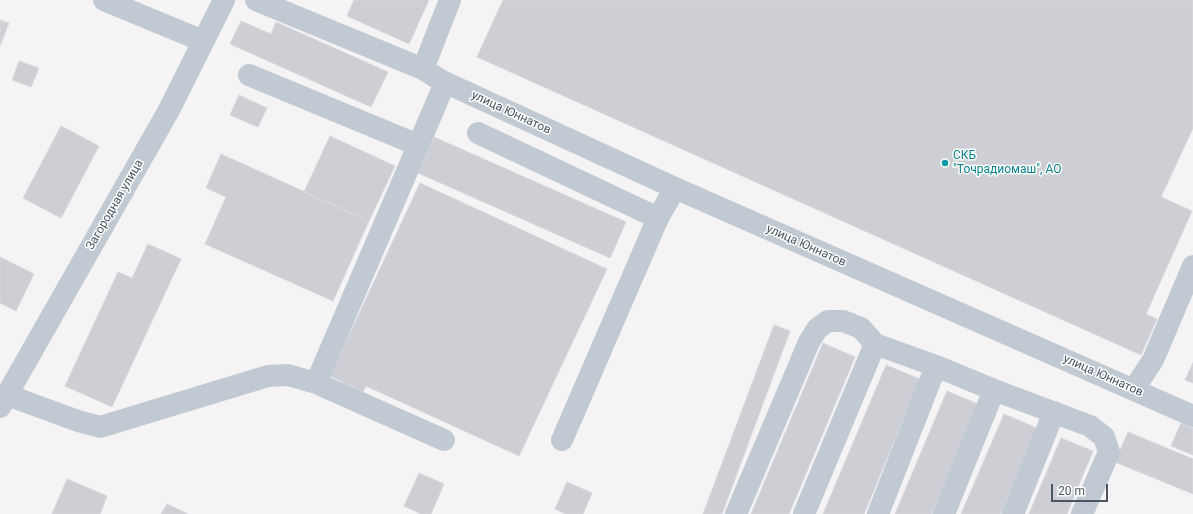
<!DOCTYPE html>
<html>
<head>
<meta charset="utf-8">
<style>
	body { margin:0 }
	#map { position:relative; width:1193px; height:514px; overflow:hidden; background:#f5f3f3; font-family:Roboto,sans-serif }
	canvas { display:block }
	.scale { position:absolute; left:1051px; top:484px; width:57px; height:18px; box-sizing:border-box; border:2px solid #4a5661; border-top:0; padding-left:5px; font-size:12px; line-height:14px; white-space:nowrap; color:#4a5661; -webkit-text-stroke:3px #fff; paint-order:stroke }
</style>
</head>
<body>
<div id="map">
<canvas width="1193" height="514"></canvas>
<div class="scale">20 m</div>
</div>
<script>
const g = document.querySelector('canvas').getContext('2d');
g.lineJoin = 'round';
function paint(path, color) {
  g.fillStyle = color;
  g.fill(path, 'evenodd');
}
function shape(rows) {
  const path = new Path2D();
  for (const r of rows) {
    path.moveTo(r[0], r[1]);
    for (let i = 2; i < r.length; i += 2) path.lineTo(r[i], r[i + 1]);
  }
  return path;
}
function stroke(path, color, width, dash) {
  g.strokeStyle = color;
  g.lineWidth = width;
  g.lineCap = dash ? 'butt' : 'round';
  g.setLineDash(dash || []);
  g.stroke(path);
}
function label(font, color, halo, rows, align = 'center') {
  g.font = font + ' Roboto,sans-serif';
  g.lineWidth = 3;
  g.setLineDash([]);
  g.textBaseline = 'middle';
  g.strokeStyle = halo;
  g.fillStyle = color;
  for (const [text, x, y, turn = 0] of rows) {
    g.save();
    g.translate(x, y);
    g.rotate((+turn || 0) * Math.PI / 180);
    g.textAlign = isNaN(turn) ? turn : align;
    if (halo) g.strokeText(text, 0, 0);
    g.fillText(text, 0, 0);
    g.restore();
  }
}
const building = shape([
	[354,0,429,0,409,44,347,16,354,0],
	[503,0,1193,0,1193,128,1161,197,1192,211,1146,314,1157,319,1141,355,477,57,503,0],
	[0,20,9,23,0,46,0,20],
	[241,21,271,34,276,22,388,72,371,107,230,44,241,21],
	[19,61,39,68,31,87,12,80,19,61],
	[239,95,267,108,258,127,230,115,239,95],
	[61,126,99,146,61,218,23,198,61,126],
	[330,136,395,166,369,221,304,192,330,136],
	[434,137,626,222,610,258,418,173,434,137],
	[221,154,369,221,333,301,205,244,226,197,206,188,221,154],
	[420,183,607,269,519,456,366,386,363,392,330,376,420,183],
	[148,244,181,259,112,407,65,386,118,272,132,278,148,244],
	[0,257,34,274,16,311,0,303,0,257],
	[774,325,790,331,722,514,703,514,774,325],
	[823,343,855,357,789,514,751,514,823,343],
	[1193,363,1193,383,1185,380,1193,363],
	[886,365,920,379,864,514,823,514,886,365],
	[947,391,978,404,932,514,895,514,947,391],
	[1004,414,1037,428,1001,514,961,514,1004,414],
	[1181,423,1193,428,1193,455,1171,446,1181,423],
	[1128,432,1193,459,1193,494,1115,462,1128,432],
	[1061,438,1093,451,1067,514,1029,514,1061,438],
	[419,473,444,484,431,514,421,514,404,506,419,473],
	[67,479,107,496,100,514,52,514,67,479],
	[567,482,592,493,583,514,566,514,555,509,567,482],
	[167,504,188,514,161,514,167,504]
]);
const minor = shape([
	[104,0,203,41],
	[256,0,423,69,442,81,675,188,1193,416],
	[423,69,450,0],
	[249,75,418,145],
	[478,133,658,218],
	[316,383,445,83],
	[1134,389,1153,360,1193,266],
	[7,395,78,421,100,427,268,376,288,375,316,383,444,440],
	[0,407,169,110,224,0],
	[562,440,658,218,675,188],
	[736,514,809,342,817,329,828,321,843,321,861,328,875,344,936,366,994,390,1090,426,1104,437,1109,452,1082,514],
	[804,514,875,344],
	[878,514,936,366],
	[944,514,994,390],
	[1013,514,1054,412]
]);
const markers = [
	[945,163,4,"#0f9aa8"]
];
const streetNames = [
	["улица Юннатов",511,113,25],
	["Загородная улица",115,205,-60],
	["улица Юннатов",806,246,24],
	["улица Юннатов",1103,376,24]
];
const cultureNames = [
	["СКБ",953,156],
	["\"Точрадиомаш\", АО",953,170]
];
paint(building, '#cdcfd5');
stroke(building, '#d7d9de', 1);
stroke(minor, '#c1cad2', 22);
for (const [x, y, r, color] of markers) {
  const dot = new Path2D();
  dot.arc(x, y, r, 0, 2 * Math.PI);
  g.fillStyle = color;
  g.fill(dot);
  stroke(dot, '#fff', 1.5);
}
label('12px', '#4a5661', '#fff', streetNames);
label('12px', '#0d838f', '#fff', cultureNames, 'left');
</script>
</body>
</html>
